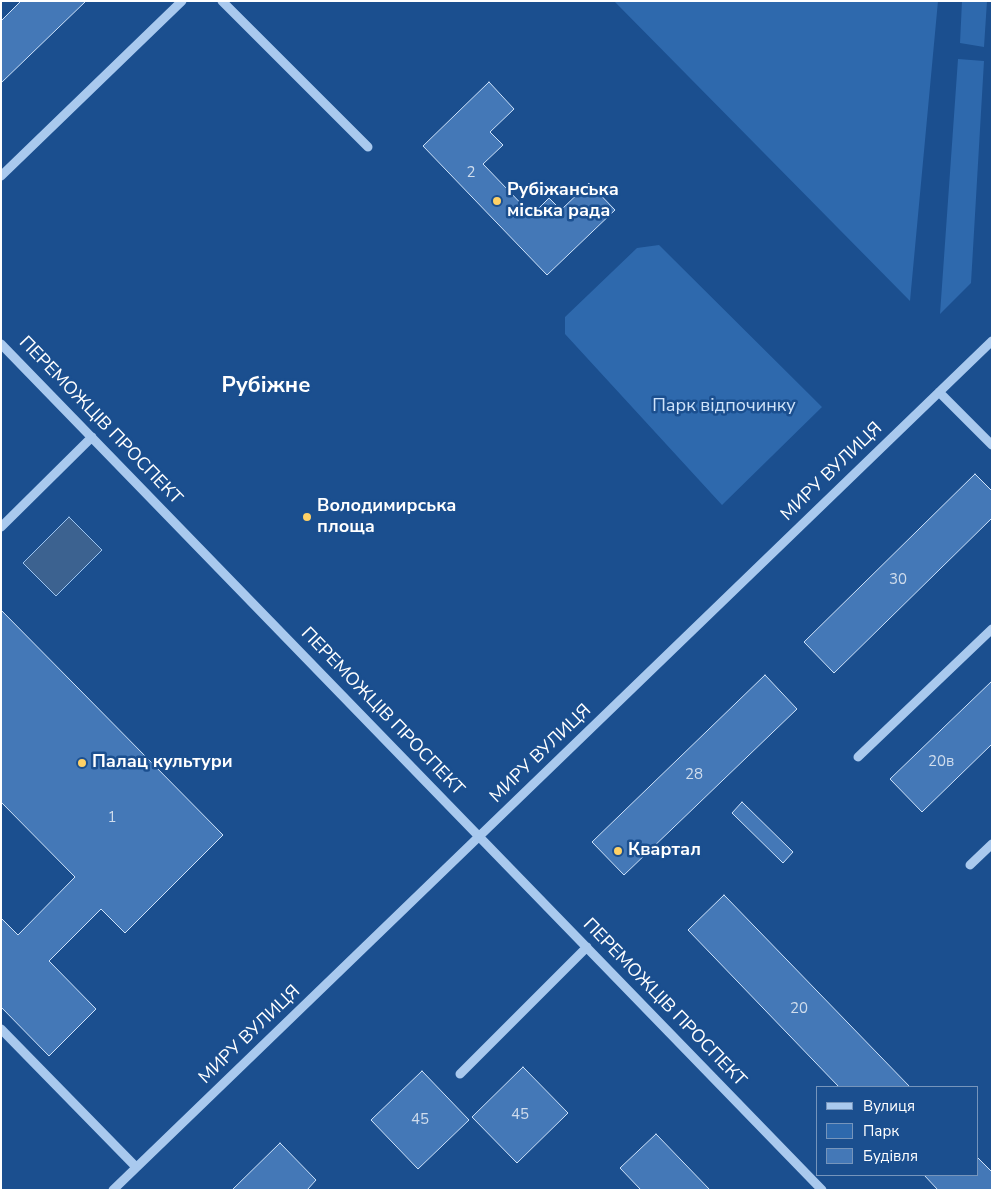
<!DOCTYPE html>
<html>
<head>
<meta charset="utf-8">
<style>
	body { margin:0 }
	#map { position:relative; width:993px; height:1191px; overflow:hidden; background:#1b4f8f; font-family:"Nunito Sans",sans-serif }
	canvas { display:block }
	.frame { position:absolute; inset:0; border:2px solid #fff; pointer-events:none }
	.legend { position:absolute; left:816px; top:1086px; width:162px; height:90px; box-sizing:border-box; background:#1b4f8f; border:1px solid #7695bc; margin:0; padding:6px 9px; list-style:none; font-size:15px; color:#fff }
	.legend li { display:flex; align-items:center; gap:10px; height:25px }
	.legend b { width:25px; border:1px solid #7695bc }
</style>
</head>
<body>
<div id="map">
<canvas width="993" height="1191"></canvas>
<div class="frame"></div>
<ul class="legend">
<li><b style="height:6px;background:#a9c9ee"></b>Вулиця</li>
<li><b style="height:14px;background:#2e69ad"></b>Парк</li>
<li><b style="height:14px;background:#4478b7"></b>Будівля</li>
</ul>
</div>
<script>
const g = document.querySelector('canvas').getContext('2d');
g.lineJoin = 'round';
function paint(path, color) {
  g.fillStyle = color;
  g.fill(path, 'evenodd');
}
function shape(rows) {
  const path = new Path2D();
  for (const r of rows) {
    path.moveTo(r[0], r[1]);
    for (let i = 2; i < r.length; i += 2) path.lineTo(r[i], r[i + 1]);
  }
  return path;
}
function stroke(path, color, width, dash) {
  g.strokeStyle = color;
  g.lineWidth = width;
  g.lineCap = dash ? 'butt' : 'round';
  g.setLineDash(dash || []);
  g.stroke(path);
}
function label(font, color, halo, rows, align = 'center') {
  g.font = font + ' "Nunito Sans",sans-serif';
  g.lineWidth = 5;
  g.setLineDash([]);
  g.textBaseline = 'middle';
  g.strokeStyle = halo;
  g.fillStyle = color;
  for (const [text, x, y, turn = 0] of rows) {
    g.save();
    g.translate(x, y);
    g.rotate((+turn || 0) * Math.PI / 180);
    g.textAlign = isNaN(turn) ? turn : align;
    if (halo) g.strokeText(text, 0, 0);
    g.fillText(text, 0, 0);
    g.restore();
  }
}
const green = shape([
	[614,1,938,1,910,301],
	[962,1,987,1,984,47,960,43],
	[958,59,984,61,971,283,940,314],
	[659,245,822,407,722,505,565,334,565,317,637,248]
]);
const water = shape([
	[69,517,102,550,56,596,23,563,69,517]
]);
const building = shape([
	[21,1,86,1,1,83,1,21,21,1],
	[489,82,514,109,490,132,503,145,483,164,532,215,549,198,561,210,589,183,615,210,547,275,423,146,489,82],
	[975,474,992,491,992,518,834,673,804,642,975,474],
	[1,610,223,835,125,933,101,909,49,961,96,1009,49,1056,1,1007,1,918,18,935,75,877,1,802,1,610],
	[765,675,797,709,624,875,592,842,765,675],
	[992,681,992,744,922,812,890,779,992,681],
	[742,802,793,852,783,863,732,813,742,802],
	[724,895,910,1087,839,1087,688,930,724,895],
	[523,1067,568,1113,517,1163,472,1117,523,1067],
	[422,1071,469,1120,418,1169,371,1120,422,1071],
	[656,1134,710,1190,641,1190,620,1168,656,1134],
	[280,1143,316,1180,307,1190,232,1190,280,1143],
	[977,1157,992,1172,992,1190,938,1190,924,1175,977,1175,977,1157]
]);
const minor = shape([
	[222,1,368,147],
	[1,176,182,1],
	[1,344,822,1190],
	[939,392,992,445],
	[1,527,92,437],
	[858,757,992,629],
	[970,865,992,844],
	[1,1029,136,1167],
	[460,1074,587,947],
	[113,1190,992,341]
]);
const markers = [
	[497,201,5,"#ffd166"],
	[307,517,5,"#ffd166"],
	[82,763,5,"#ffd166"],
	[618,851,5,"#ffd166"]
];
const numberNames = [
	["2",471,173],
	["30",898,580],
	["20в",941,762],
	["28",694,775],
	["1",112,818],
	["20",799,1009],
	["45",520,1115],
	["45",420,1120]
];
const poiNames = [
	["Рубіжанська",507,191],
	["міська рада",507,212],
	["Володимирська",317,507],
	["площа",317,528],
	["Палац культури",92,763],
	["Квартал",628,851]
];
const parkNames = [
	["Парк відпочинку",724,407]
];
const streetNames = [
	["ПЕРЕМОЖЦІВ ПРОСПЕКТ",100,421,46],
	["МИРУ ВУЛИЦЯ",832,472,-44],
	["ПЕРЕМОЖЦІВ ПРОСПЕКТ",382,712,46],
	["МИРУ ВУЛИЦЯ",541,754,-44],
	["ПЕРЕМОЖЦІВ ПРОСПЕКТ",664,1003,46],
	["МИРУ ВУЛИЦЯ",250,1035,-44]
];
const districtNames = [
	["Рубіжне",266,387]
];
paint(green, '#2e69ad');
paint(water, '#3c6290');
stroke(water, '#9cc4f0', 1);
paint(building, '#4478b7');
stroke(building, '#cfe3fa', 1);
stroke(minor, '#a9c9ee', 9);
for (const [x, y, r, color] of markers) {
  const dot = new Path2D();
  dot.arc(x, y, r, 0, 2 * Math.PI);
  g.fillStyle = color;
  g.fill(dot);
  stroke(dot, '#1b4f8f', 2);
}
label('15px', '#d0dded', null, numberNames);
label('bold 18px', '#fff', '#1b4f8f', poiNames, 'left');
label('18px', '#cfe3fa', '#1b4f8f', parkNames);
label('18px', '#fff', '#1b4f8f', streetNames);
label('bold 22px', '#fff', '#1b4f8f', districtNames);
</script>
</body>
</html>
